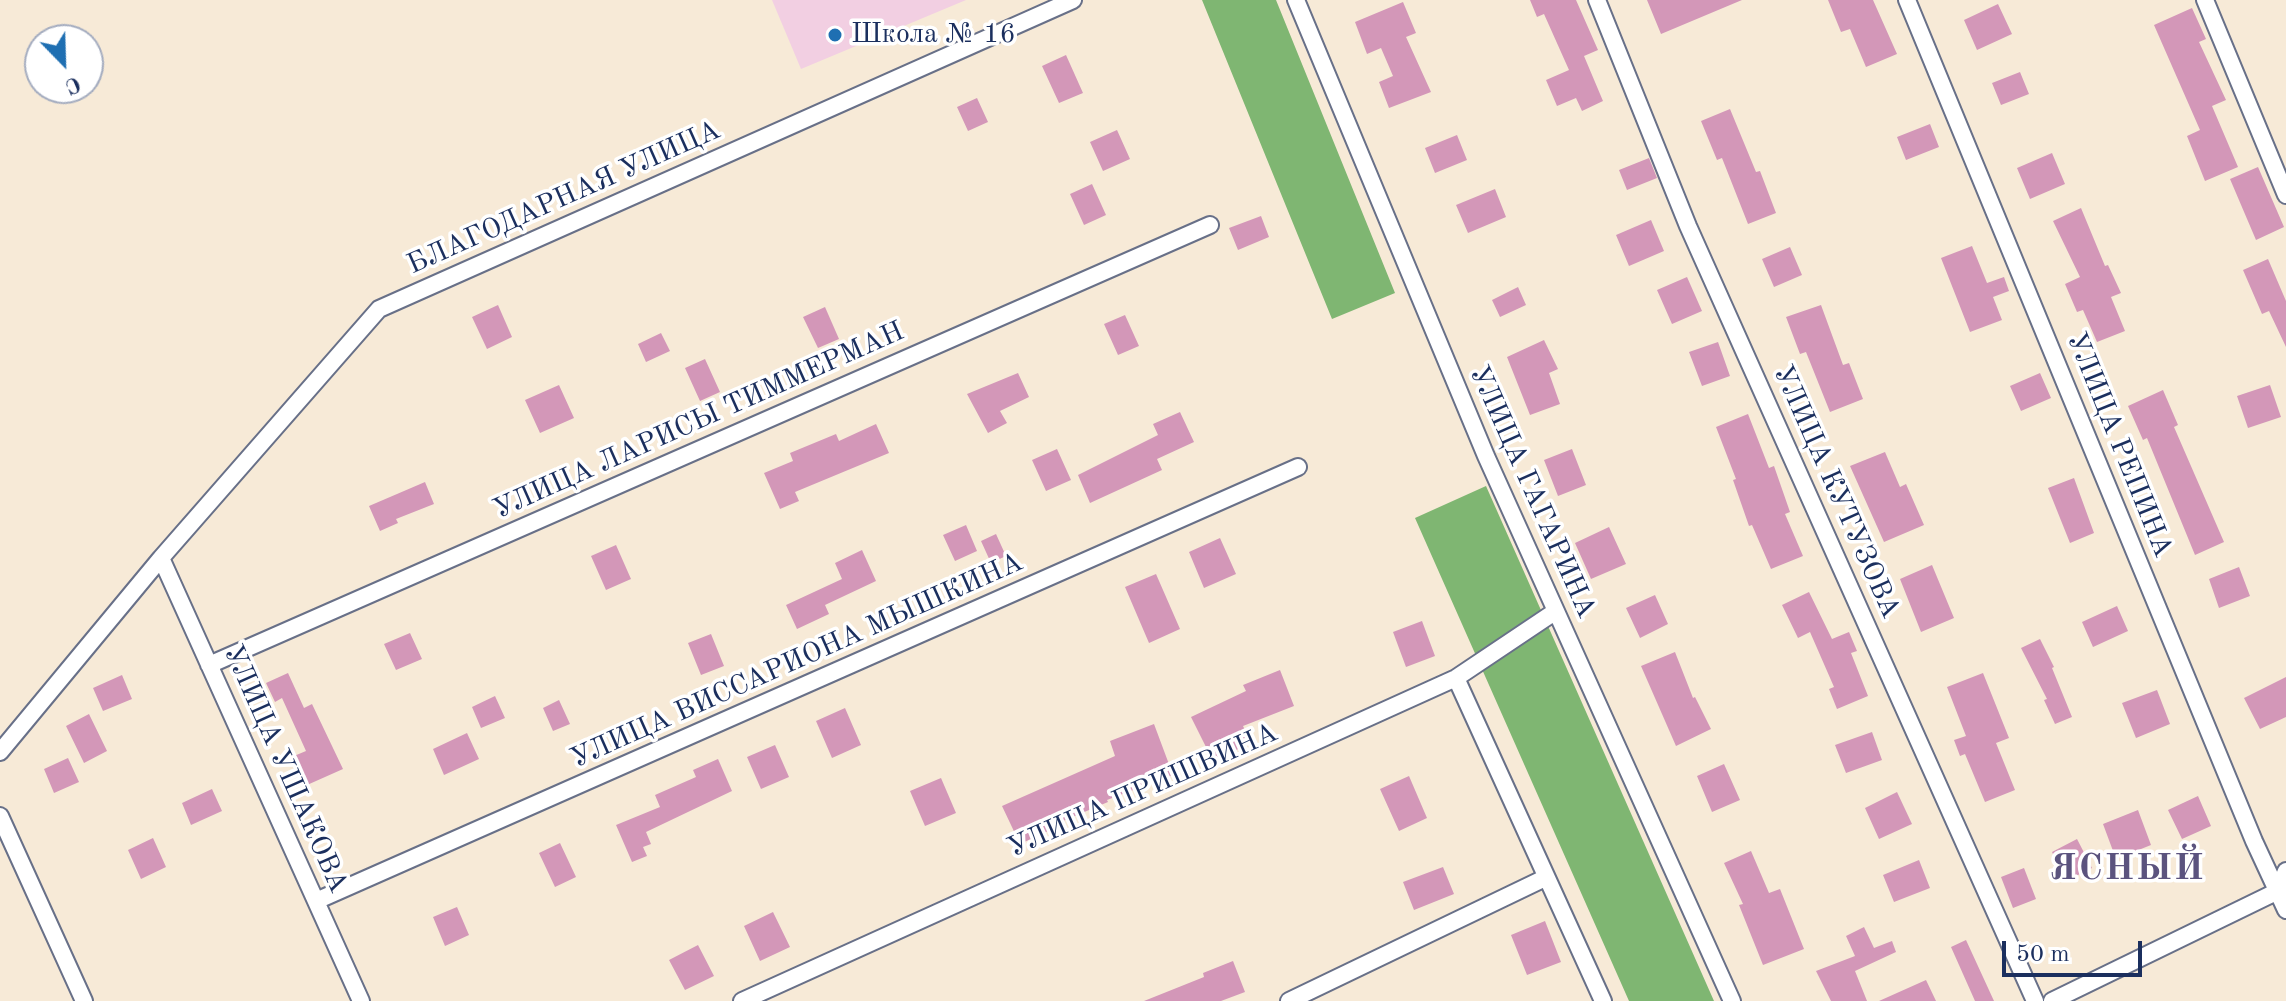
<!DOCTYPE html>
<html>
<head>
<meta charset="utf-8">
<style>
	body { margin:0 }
	#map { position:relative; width:2286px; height:1001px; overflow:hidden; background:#f7ead7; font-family:"Old Standard TT",serif }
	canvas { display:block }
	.north { position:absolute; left:24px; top:24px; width:80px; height:80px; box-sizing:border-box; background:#fff; border:2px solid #a4acbf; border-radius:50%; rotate:157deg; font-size:22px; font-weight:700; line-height:32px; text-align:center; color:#1b2f5e }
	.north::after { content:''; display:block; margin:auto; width:28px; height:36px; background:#1f6fb2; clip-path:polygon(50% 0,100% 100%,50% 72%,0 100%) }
	.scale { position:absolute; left:2002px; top:941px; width:140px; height:36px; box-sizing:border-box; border:4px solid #1b2f5e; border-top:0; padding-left:10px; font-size:24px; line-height:28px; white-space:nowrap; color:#1b2f5e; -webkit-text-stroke:6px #fff; paint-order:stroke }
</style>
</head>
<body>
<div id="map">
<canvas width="2286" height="1001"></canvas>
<div class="north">С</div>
<div class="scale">50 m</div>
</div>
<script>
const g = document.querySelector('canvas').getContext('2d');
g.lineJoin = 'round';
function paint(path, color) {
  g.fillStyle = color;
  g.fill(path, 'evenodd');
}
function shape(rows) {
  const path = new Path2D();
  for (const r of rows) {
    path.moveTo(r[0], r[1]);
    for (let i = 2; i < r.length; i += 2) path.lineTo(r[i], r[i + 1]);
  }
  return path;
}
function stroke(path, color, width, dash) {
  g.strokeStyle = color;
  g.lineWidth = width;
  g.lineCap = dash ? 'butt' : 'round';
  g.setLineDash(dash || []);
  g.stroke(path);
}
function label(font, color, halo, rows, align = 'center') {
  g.font = font + ' "Old Standard TT",serif';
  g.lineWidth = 7;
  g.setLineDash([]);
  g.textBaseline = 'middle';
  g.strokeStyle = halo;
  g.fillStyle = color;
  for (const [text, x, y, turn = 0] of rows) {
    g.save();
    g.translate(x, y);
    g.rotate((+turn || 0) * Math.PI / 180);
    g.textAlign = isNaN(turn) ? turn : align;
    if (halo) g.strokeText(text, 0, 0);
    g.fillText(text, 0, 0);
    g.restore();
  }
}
const built = shape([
	[772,0,966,0,801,69]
]);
const forest = shape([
	[1202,0,1276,0,1395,293,1332,319],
	[1486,486,1714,1001,1629,1001,1415,518]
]);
const building = shape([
	[1530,0,1576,0,1598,50,1584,56,1603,101,1582,111,1576,98,1557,106,1546,80,1569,70,1544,14,1537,17],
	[1647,0,1742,0,1661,34],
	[1828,0,1873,0,1897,54,1866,67,1850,29,1841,32],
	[1403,2,1416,33,1406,37,1431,92,1389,108,1379,82,1393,76,1381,48,1367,54,1355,22],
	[1998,4,2012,34,1977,50,1964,20],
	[2192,8,2206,39,2199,42,2226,100,2212,106,2238,167,2205,181,2187,136,2200,130,2154,25],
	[1066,55,1083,93,1059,103,1042,66],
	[2020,72,2029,94,2001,105,1992,83],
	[977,98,988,122,968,131,957,107],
	[1730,109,1756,172,1760,171,1776,213,1748,224,1722,158,1717,160,1701,121],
	[1930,124,1939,147,1906,160,1897,137],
	[1117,130,1130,159,1103,171,1090,142],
	[1457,135,1467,160,1435,173,1425,148],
	[2052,153,2065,184,2030,199,2017,168],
	[1649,158,1657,178,1627,190,1619,170],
	[2258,167,2284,227,2256,240,2230,179],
	[1092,184,1106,215,1084,225,1070,194],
	[1495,189,1506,217,1468,233,1456,205],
	[2081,208,2105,266,2108,265,2121,293,2111,297,2125,331,2097,342,2083,310,2077,312,2065,284,2080,277,2053,221],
	[1261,216,1269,237,1238,250,1229,228],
	[1651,220,1664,251,1629,266,1616,235],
	[1972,246,1987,283,2004,277,2009,291,1993,297,2002,320,1970,332,1941,258],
	[1790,247,1802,275,1774,287,1762,259],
	[2268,259,2286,301,2286,347,2269,311,2262,314,2243,270],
	[1687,277,1702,311,1672,324,1657,290],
	[1518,287,1526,305,1500,317,1492,300],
	[498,305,512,337,487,349,472,317],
	[1821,305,1843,365,1849,363,1863,399,1830,412,1806,352,1800,354,1786,317],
	[825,307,839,339,818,348,803,317],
	[1125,315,1139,346,1118,355,1104,324],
	[661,333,670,351,646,362,638,344],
	[1544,340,1558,369,1549,373,1560,404,1530,415,1507,357],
	[1718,342,1730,376,1702,386,1689,352],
	[705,359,720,392,700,401,685,368],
	[1018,373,1029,397,1000,411,1007,423,988,433,967,394],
	[2040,373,2051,398,2021,411,2010,386],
	[559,385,574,418,540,433,525,400],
	[2270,385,2281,417,2248,428,2237,396],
	[2163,390,2178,425,2174,427,2224,542,2195,555,2147,438,2143,440,2128,406],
	[1180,412,1194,442,1157,459,1162,470,1090,503,1078,475,1158,435,1153,424],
	[1748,414,1769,468,1774,466,1790,512,1785,514,1803,556,1771,569,1752,525,1749,526,1733,480,1736,479,1716,427],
	[876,424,889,453,795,492,799,501,780,509,764,473,793,461,790,453,836,434,839,441],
	[1057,449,1071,480,1046,491,1032,460],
	[1572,449,1586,485,1558,496,1544,460],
	[1885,452,1900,487,1906,484,1924,525,1884,542,1850,466],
	[2074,478,2094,533,2070,543,2048,488],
	[425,482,434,504,396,519,398,523,380,531,369,506],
	[966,525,977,551,955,561,943,535],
	[1609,527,1626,564,1591,579,1575,543],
	[996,534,1006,556,991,563,981,541],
	[1220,538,1236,574,1204,588,1189,552],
	[616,545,631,579,606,590,591,556],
	[862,550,876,581,825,605,829,614,797,629,786,605,842,579,835,563],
	[1932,565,1954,618,1921,632,1900,579],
	[2239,567,2250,596,2219,608,2209,579],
	[1156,574,1180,629,1149,643,1125,587],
	[1809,592,1832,639,1849,632,1857,651,1851,653,1868,696,1837,709,1829,689,1834,687,1810,632,1798,638,1782,605],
	[1655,595,1668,624,1640,638,1626,608],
	[2117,606,2128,631,2093,647,2082,622],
	[1422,621,1435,656,1406,667,1393,632],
	[410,633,422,659,396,670,384,644],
	[711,634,724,666,701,675,688,643],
	[2040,639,2054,667,2052,668,2072,717,2055,724,2044,700,2047,699,2021,648],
	[1675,652,1693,698,1695,697,1711,729,1676,746,1641,666],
	[1280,670,1294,706,1243,726,1251,743,1213,761,1191,717,1246,691,1243,685],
	[288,673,304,708,312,704,343,769,307,785,294,756,306,751,282,698,275,702,266,683],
	[1983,673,2009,738,1996,743,2015,790,1985,802,1965,754,1960,756,1954,740,1966,736,1947,687],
	[122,675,132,699,103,711,93,688],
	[2286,677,2286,717,2260,729,2244,698],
	[2157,690,2170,724,2136,738,2122,703],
	[495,696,505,718,481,728,472,707],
	[559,700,570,724,553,731,543,708],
	[845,708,861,745,832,758,816,721],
	[89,714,107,751,84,763,66,726],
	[1154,724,1173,775,1107,800,1108,802,1056,824,1057,827,1020,844,1002,806,1115,756,1110,741],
	[1872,732,1882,760,1846,773,1835,745],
	[467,733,479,759,444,775,433,749],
	[775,745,789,777,761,789,747,757],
	[68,758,79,782,54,793,44,769],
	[718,759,732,791,646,832,651,844,643,847,647,856,632,862,616,825,660,807,655,795,696,777,693,770],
	[1724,764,1740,800,1712,812,1697,776],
	[1409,776,1427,818,1399,831,1380,789],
	[941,778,956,813,925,826,910,791],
	[212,789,222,811,191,825,182,803],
	[1897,792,1912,824,1879,839,1865,808],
	[2198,796,2211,826,2182,839,2168,810],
	[2138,810,2151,845,2116,859,2103,824],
	[153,838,166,867,141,879,128,850],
	[2077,839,2092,868,2066,881,2052,852],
	[560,843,576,877,555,887,539,853],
	[1751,851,1769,893,1780,889,1804,949,1763,965,1739,905,1743,904,1724,863],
	[1919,860,1930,888,1894,902,1883,875],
	[1443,867,1454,894,1414,910,1403,882],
	[2024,868,2036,899,2013,908,2001,877],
	[457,907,469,935,445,946,433,917],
	[773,912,790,947,760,961,744,926],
	[1545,921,1561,962,1527,975,1511,935],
	[1864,927,1874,948,1892,941,1896,952,1855,971,1867,1001,1831,1001,1816,971,1855,956,1846,936],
	[1966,940,1994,1001,1975,1001,1951,947],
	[698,945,714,976,685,990,669,960],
	[1233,961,1245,992,1221,1001,1144,1001,1204,977,1203,973],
	[1926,980,1936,1001,1879,1001]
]);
const street = shape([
	[1296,0,1486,456,1732,1001],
	[1597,0,1688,226,2035,1001],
	[1907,0,2254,841,2286,910],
	[2205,0,2286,195],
	[161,558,361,1001],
	[209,665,1210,225],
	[1456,678,1603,1001],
	[0,752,161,558,379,309,1073,0],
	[0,816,84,1001],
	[316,901,1298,467],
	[742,1001,1456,678,1556,611],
	[1289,1001,1545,878],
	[2052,1001,2278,891,2286,871]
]);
const markers = [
	[835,35,8,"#1f6fb2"]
];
const poiNames = [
	["Школа № 16",851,35]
];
const streetNames = [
	["БЛАГОДАРНАЯ УЛИЦА",564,198,-24],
	["УЛИЦА ЛАРИСЫ ТИММЕРМАН",699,421,-24],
	["УЛИЦА РЕПИНА",2119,445,68],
	["УЛИЦА ГАГАРИНА",1532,492,66],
	["УЛИЦА КУТУЗОВА",1836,492,66],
	["УЛИЦА ВИССАРИОНА МЫШКИНА",797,661,-24],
	["УЛИЦА УШАКОВА",285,769,66],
	["УЛИЦА ПРИШВИНА",1143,791,-24]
];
const districtNames = [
	["ЯСНЫЙ",2128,870]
];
paint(built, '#f2cfe2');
paint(forest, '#7fb672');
paint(building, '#d397b8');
stroke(street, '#687088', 20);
stroke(street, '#fff', 16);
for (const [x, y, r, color] of markers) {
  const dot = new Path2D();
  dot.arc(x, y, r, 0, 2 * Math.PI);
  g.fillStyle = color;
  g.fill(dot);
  stroke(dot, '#fff', 3);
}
label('28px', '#1b2f5e', '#fff', poiNames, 'left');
label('28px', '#1b2f5e', '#fff', streetNames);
g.letterSpacing = '2px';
label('bold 36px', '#5b537e', '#fff', districtNames);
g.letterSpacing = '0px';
</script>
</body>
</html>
